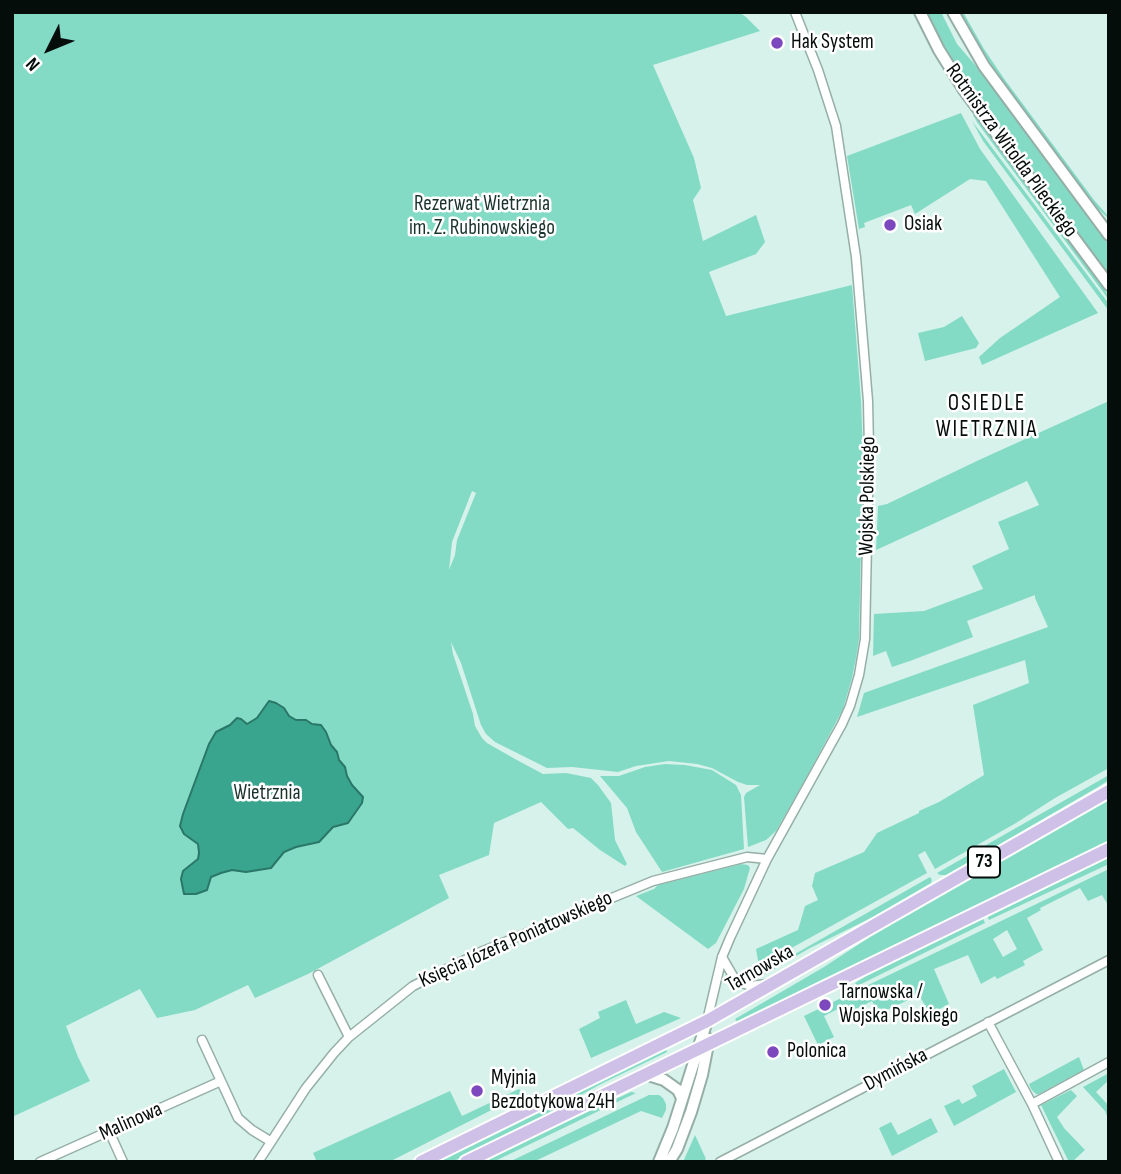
<!DOCTYPE html>
<html>
<head>
<meta charset="utf-8">
<style>
	body { margin:0 }
	#map { position:relative; width:1121px; height:1174px; overflow:hidden; background:#d7f2ea; font-family:"Sofia Sans Condensed",sans-serif }
	canvas { display:block }
	.frame { position:absolute; inset:0; border:14px solid #050d0b; pointer-events:none }
	.north { position:absolute; left:14px; top:14px; width:70px; height:70px; -webkit-text-stroke:5px #fff; paint-order:stroke; rotate:227deg; font-size:19px; font-weight:700; line-height:28px; text-align:center; color:#050d0b }
	.north::after { content:''; display:block; margin:auto; width:24px; height:32px; background:#050d0b; clip-path:polygon(50% 0,100% 100%,50% 72%,0 100%) }
</style>
</head>
<body>
<div id="map">
<canvas width="1121" height="1174"></canvas>
<div class="frame"></div>
<div class="north">N</div>
</div>
<script>
const g = document.querySelector('canvas').getContext('2d');
g.lineJoin = 'round';
function paint(path, color) {
  g.fillStyle = color;
  g.fill(path, 'evenodd');
}
function shape(rows) {
  const path = new Path2D();
  for (const r of rows) {
    path.moveTo(r[0], r[1]);
    for (let i = 2; i < r.length; i += 2) path.lineTo(r[i], r[i + 1]);
  }
  return path;
}
function stroke(path, color, width, dash) {
  g.strokeStyle = color;
  g.lineWidth = width;
  g.lineCap = dash ? 'butt' : 'round';
  g.setLineDash(dash || []);
  g.stroke(path);
}
function label(font, color, halo, rows, align = 'center') {
  g.font = font + ' "Sofia Sans Condensed",sans-serif';
  g.lineWidth = 5;
  g.setLineDash([]);
  g.textBaseline = 'middle';
  g.strokeStyle = halo;
  g.fillStyle = color;
  for (const [text, x, y, turn = 0] of rows) {
    g.save();
    g.translate(x, y);
    g.rotate((+turn || 0) * Math.PI / 180);
    g.textAlign = isNaN(turn) ? turn : align;
    if (halo) g.strokeText(text, 0, 0);
    g.fillText(text, 0, 0);
    g.restore();
  }
}
const green = shape([
	[12,12,714,12,715,14,739,12,746,17,760,31,653,65,694,158,701,188,693,200,703,241,756,215,765,242,756,254,709,272,726,316,852,285,861,401,863,451,859,639,856,658,852,678,843,709,803,784,776,831,766,840,748,847,744,797,746,793,760,785,747,785,738,782,712,768,697,764,669,761,636,766,618,772,572,767,547,768,495,742,486,734,481,725,461,663,451,642,453,654,473,714,475,726,482,738,487,743,515,759,543,774,566,773,591,778,598,785,611,803,615,840,627,864,625,866,600,850,573,828,568,829,541,802,494,823,489,855,439,875,449,898,308,974,255,998,248,985,195,1010,157,1018,140,989,66,1026,78,1057,90,1081,12,1117],
	[472,491,476,493,457,540,455,555,449,570,452,542],
	[927,12,941,12,957,44,982,73,1109,245,1109,275,967,84,942,42],
	[960,12,963,12,984,49,1005,80,1094,200,1109,217,1108,218,1094,205,1003,82,980,49],
	[961,113,980,149,1098,313,982,365,979,357,1000,338,1060,297,986,181,970,179,915,214,911,205,864,223,865,227,859,229,847,156],
	[974,114,1109,296,1109,300,985,133,977,122,973,115],
	[972,121,1109,304,1109,311,983,141],
	[962,316,979,343,976,348,925,361,918,333,944,327],
	[1109,401,1109,768,1055,798,1016,823,935,869,925,851,918,855,927,873,759,966,756,949,798,930,805,906,818,900,812,886,815,873,864,852,877,833,919,813,919,811,939,802,984,775,973,705,1029,683,1025,660,857,717,864,693,1048,627,1035,598,1035,595,967,621,973,637,910,661,892,667,886,651,873,656,874,614,924,611,983,589,972,566,1009,549,998,522,1039,505,1027,481,876,550,878,506,887,504,979,460],
	[665,764,685,765,712,770,736,785,741,795,744,849,662,872,636,832,627,808,600,776,619,776,645,767],
	[1109,775,1109,780,1098,787,947,875,940,875,937,873],
	[1109,798,1109,842,738,1023,735,1019,824,967,879,931],
	[1109,856,1109,864,989,920,986,914],
	[741,864,748,865,750,868,744,889,716,943,708,949,636,896,654,889,658,885],
	[1109,869,1109,907,1102,895,1088,901,1080,888,1040,908,1041,910,1027,918,1043,950,1023,961,1025,965,997,979,995,976,981,984,968,955,934,969,949,1004,930,1014,919,995,878,1014,872,1001,844,1015,840,1008,824,1016,834,1037,818,1045,804,1016],
	[1007,930,1017,949,1003,957,993,939],
	[930,877,932,880,931,883,919,890,875,916,810,948,757,979,743,978,744,976,765,971,774,966],
	[982,916,985,923,857,986,855,983,890,961],
	[626,1000,636,1024,664,1012,681,1018,591,1058,579,1029,600,1018,598,1012],
	[666,1049,667,1052,601,1084,517,1130,452,1162,437,1162],
	[1079,1057,1084,1070,1039,1094,1036,1094,1031,1089,1029,1084],
	[1004,1069,1016,1092,954,1126,944,1106,959,1099,962,1104,977,1096,972,1086],
	[1109,1073,1109,1080,1096,1092,1109,1106,1109,1121,1105,1111,1083,1087],
	[519,1089,523,1094,389,1162,317,1162,313,1153,450,1091,462,1116],
	[1071,1090,1077,1096,1057,1117,1064,1128,1085,1150,1072,1162,1069,1162,1041,1105],
	[631,1092,636,1093,493,1162,481,1161],
	[649,1095,659,1095,663,1098,666,1104,666,1110,662,1118,641,1111,533,1162,509,1162],
	[931,1118,938,1132,892,1156,879,1128,891,1122,898,1135],
	[695,1135,706,1159,702,1162,683,1162]
]);
const water = shape([
	[269,701,276,703,284,708,289,716,296,720,306,720,312,724,321,725,326,732,331,745,337,752,339,760,345,767,347,776,352,785,363,797,362,803,348,823,333,827,319,842,296,847,284,852,271,868,246,872,232,870,221,873,211,877,207,890,196,894,184,894,181,879,183,871,198,859,199,853,198,844,184,834,180,826,183,814,209,744,216,732,230,725,237,718,241,719,247,724,257,718,269,701]
]);
const street = shape([
	[722,957,733,976,739,982,751,986,767,984],
	[318,975,349,1037],
	[707,1021,722,957,730,938,767,859,842,724,850,706,859,675,865,639,869,448,868,401,856,257,836,126,818,70,795,12],
	[988,1022,1032,1104,1059,1162],
	[202,1040,221,1081],
	[1032,1104,1109,1062],
	[109,1131,123,1162],
	[40,1162,221,1081,238,1118,252,1130,270,1141],
	[258,1162,306,1088,334,1053,349,1037,413,986,483,951,653,881,747,857,767,859],
	[720,1162,1109,960]
]);
const secondary = shape([
	[920,12,939,50,964,90,1109,285],
	[953,12,984,66,1109,235],
	[645,1074,664,1080,678,1090,682,1098],
	[659,1162,673,1128,707,1021],
	[669,1162,677,1149,691,1112,702,1075,709,1039]
]);
const primary = shape([
	[421,1162,707,1021,1109,791],
	[466,1162,1109,849]
]);
const markers = [
	[777,43,7,"#7d47be"],
	[890,225,7,"#7d47be"],
	[825,1005,7,"#7d47be"],
	[773,1052,7,"#7d47be"],
	[477,1091,7,"#7d47be"]
];
const shields = [
	[984,862,32]
];
const shieldNames = [
	["73",984,862]
];
const poiNames = [
	["Hak System",791,43],
	["Osiak",904,225],
	["Tarnowska /",839,993],
	["Wojska Polskiego",839,1017],
	["Polonica",787,1052],
	["Myjnia",491,1079],
	["Bezdotykowa 24H",491,1103]
];
const streetNames = [
	["Rotmistrza Witolda Pileckiego",1011,151,54],
	["Wojska Polskiego",868,496,-89],
	["Księcia Józefa Poniatowskiego",516,940,-24],
	["Tarnowska",760,969,-30],
	["Dymińska",896,1070,-28],
	["Malinowa",131,1122,-24]
];
const parkNames = [
	["Rezerwat Wietrznia",482,205],
	["im. Z. Rubinowskiego",482,229],
	["Wietrznia",267,794]
];
const neighbourhoodNames = [
	["OSIEDLE",987,404],
	["WIETRZNIA",987,430]
];
paint(green, '#83dbc5');
paint(water, '#3aa58e');
stroke(water, '#2a7767', 2);
stroke(street, '#95afa7', 11);
stroke(secondary, '#95afa7', 14);
stroke(primary, '#fff', 16);
stroke(street, '#fff', 8);
stroke(secondary, '#fff', 10);
stroke(primary, '#cec0e7', 12);
for (const [x, y, r, color] of markers) {
  const dot = new Path2D();
  dot.arc(x, y, r, 0, 2 * Math.PI);
  g.fillStyle = color;
  g.fill(dot);
  stroke(dot, '#fff', 2.5);
}
for (const [x, y, w] of shields) {
  const box = new Path2D();
  box.roundRect(x - w / 2, y - 15.5, w, 31, 5);
  g.fillStyle = '#fff';
  g.fill(box);
  stroke(box, '#050d0b', 2);
}
label('bold 19px', '#050d0b', null, shieldNames);
label('21px', '#050d0b', '#fff', poiNames, 'left');
label('21px', '#050d0b', '#fff', streetNames);
label('21px', '#1b332d', '#fff', parkNames);
g.letterSpacing = '2px';
label('23px', '#050d0b', '#fff', neighbourhoodNames);
g.letterSpacing = '0px';
</script>
</body>
</html>
